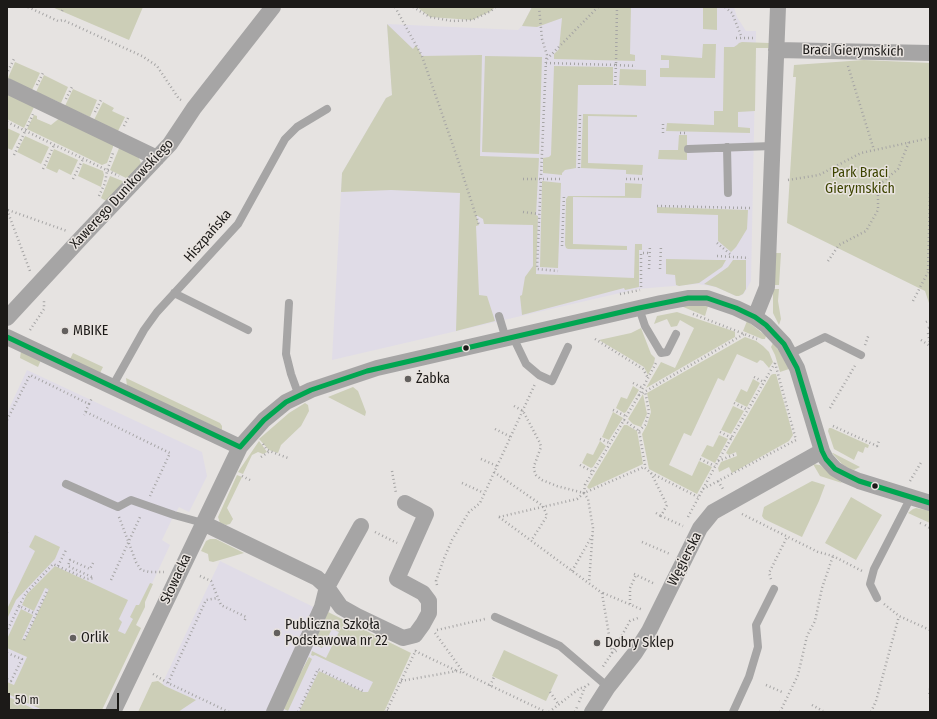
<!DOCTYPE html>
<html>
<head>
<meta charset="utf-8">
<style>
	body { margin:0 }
	#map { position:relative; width:937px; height:719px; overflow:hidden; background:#e6e3e1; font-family:"Fira Sans Condensed",sans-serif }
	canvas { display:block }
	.frame { position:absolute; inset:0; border:8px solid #1c1a18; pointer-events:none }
	.scale { position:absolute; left:8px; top:693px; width:111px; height:18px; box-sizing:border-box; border:2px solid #1c1a18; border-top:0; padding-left:5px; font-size:12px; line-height:14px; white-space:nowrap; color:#1c1a18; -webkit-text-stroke:3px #e8e3df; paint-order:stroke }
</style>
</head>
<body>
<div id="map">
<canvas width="937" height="719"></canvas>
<div class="frame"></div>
<div class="scale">50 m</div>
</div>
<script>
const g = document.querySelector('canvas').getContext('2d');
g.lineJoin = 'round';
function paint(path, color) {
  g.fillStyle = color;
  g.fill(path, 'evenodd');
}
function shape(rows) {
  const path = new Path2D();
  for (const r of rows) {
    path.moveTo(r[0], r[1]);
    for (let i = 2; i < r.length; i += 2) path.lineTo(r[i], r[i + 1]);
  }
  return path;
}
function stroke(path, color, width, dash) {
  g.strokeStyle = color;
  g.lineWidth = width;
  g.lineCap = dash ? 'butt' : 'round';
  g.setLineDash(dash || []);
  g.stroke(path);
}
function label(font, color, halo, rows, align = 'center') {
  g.font = font + ' "Fira Sans Condensed",sans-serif';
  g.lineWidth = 3;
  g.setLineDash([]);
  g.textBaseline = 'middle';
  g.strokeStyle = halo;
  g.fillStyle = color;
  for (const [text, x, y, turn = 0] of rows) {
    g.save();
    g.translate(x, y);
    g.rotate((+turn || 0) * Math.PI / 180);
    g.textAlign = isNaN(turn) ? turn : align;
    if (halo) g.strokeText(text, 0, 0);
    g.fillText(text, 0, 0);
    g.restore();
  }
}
const education = shape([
	[532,7,734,7,737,17,746,31,756,31,751,281,745,292,742,295,736,296,716,287,698,284,637,289,332,360,342,173,386,98,392,95,387,24,518,30,522,26],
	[27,370,202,452,207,476,189,512,179,507,172,519,162,540,170,545,92,712,41,712,7,696,7,413],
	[220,561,407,653,379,712,149,712]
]);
const green = shape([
	[52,7,143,7,129,40],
	[417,7,495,7,491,11,472,20,430,17],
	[532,7,631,7,630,54,635,55,635,61,554,59,554,54,559,49,562,18,537,27,522,26],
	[642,7,717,7,717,30,703,29,703,8],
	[387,24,413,49,416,45,422,56,482,55,480,156,539,158,536,215,538,216,536,274,634,278,635,244,642,244,642,250,639,250,639,287,625,290,624,288,522,315,520,296,522,295,525,277,533,266,533,225,484,224,483,219,476,215,479,225,476,226,479,295,487,296,495,321,456,331,460,193,391,190,341,192,342,173,386,98,392,95],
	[742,42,769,43,769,48,756,48,755,111,738,112,738,127,750,128,750,133,666,131,667,123,714,125,714,111,723,111,724,47,734,47,737,45,739,43],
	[703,44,716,44,715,78,660,77,660,68,669,68,669,60,661,60,661,55,702,58],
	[485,56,542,57,539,154,482,152],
	[864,60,930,63,930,306,925,291,787,223,796,77,793,77,794,65],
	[15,62,40,73,32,90,8,78],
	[554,66,613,67,613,85,578,85,576,168,565,170,562,173,562,175,543,173,543,158,549,157,551,155],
	[620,69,646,70,646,86,619,85],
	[44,75,68,87,61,103,36,92],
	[73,89,97,100,90,117,65,106],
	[7,91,35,105,24,128,7,119],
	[103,102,114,108,112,111,125,117,118,131,94,120],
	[583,114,637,115,637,117,588,116,588,163,643,165,642,175,626,174,626,170,581,168],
	[34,115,37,116,37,119,51,125,61,117,113,143,113,147,107,163,102,165,27,129],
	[7,128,20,134,12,150,7,148],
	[679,135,687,135,687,160,658,159,659,150,678,150],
	[25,136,49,147,41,164,17,152],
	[120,146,138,156,141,163,130,180,110,170],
	[54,149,78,160,71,175,59,169,57,173,46,168],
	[83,163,103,171,104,175,101,187,78,176],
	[110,176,125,182,108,202,101,198],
	[542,181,561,183,558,268,540,267],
	[625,183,642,184,641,198,573,197,573,244,627,246,627,250,568,249,566,248,565,245,566,199,568,196,625,196],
	[657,207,748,210,747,229,736,247,731,252,718,241,718,215,657,213],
	[775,253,781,253,779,285,773,285],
	[666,259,717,260,726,260,722,267,699,283,679,286,676,285,675,275,666,274],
	[733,260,746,260,746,289,743,294,739,296,736,296,716,287,704,284,728,267],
	[773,289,779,289,778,301,781,319,779,325,773,313],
	[698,305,708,306,705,316,681,306],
	[677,312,733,331,735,332,735,337,646,388,661,362,675,368,694,328,680,320,677,326,671,327,667,319,654,324,657,316],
	[747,321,766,336,765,339,762,339,743,331],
	[641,328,651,354,655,358,654,363,648,375,644,367,599,340,631,333],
	[745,337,756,341,763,346,769,352,773,362,769,368,763,361,760,360,757,363,737,354,724,381,718,378,691,436,684,433,669,465,692,476,699,461,712,467,697,494,649,469,642,434,647,425,651,412,647,393],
	[773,343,779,351,789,369,780,372,775,355,771,347],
	[21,351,41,360,38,367,20,358],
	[73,353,103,367,100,373,70,359],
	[773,374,776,374,793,435,789,441,732,473,729,467,719,472,718,468,721,462,737,456,736,452,729,455,726,453,771,375],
	[126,378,220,423,222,426,222,430,127,386],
	[753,379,760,383,747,407,735,401,741,389,747,392],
	[633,386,639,390,626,412,624,413,616,408,621,397,627,399],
	[353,387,358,391,363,404,366,412,365,416,328,397],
	[643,394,647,414,641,427,633,424,628,419],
	[305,403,308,405,309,411,301,426,281,445,278,453,269,450,259,439,289,413],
	[733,406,744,411,731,434,721,430],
	[613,412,623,418,609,440,602,437],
	[624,425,627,425,637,431,643,464,589,489,587,487],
	[829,428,831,428,869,445,868,448,865,447,863,453,858,451,854,460,834,449,828,431],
	[719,435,728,439,715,463,701,456,707,445,713,447],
	[259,441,267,452,263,454,258,452,252,455,243,474,238,472],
	[600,441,606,446,593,467,591,468,582,463,587,453,593,455],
	[832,453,833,453,860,467,854,470,850,469,842,464],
	[813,464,820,465,842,483,820,476],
	[237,475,242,477,227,508,233,519,230,524,226,525,220,523,218,517],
	[812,481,825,485,819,501,802,537,764,519,762,516,764,507],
	[851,497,882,515,856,560,825,543],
	[916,508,930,511,930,523,908,513,913,509],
	[35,535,60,547,55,559,16,600,7,619,7,609,35,551,29,547],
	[210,539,216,539,244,553,213,562,209,561,208,554,201,551,206,541],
	[55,566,128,600,119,619,122,622,118,631,125,634,133,619,130,617,136,605,139,605,150,583,153,584,145,602,145,607,136,625,141,628,101,712,47,712,10,695,9,697,40,712,12,712,7,710,7,682,14,685,27,657,7,648,7,639,21,609,33,615,22,639,25,640,49,589,45,588,34,611,22,605,27,594],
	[328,612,411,653,408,660,384,712,299,712,319,671,363,692,368,692,373,682,315,655,313,656,311,655,312,651,326,658,339,632,332,629,322,648,313,644],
	[504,650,558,675,546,701,492,676],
	[309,657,312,659,288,711,280,707,297,671,301,672],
	[158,681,165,686,196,700,178,712,138,712,152,682]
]);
const path = shape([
	[28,7,58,21,63,20,142,56,157,66,179,99,181,100],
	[395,7,422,56,457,157,479,225],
	[413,7,430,17,452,21,472,20,491,11,495,7],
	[539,7,542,39,547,55,546,60,537,269,558,271],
	[725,7,732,13,742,38],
	[62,11,64,7],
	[736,38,754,38],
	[547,59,598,7],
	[546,63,616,65,617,7],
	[848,66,874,150],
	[8,71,14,59],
	[37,85,43,73],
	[615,85,616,65,636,66],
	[66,99,72,87],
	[95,112,101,100],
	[7,122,119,176],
	[124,126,128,118],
	[663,133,663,123],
	[680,133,687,133],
	[14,155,33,114],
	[579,168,580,114],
	[43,169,54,145],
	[73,179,83,159],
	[523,179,562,179],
	[626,179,643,179],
	[788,180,819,175,861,153,930,138],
	[930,193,928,272,930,273],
	[99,196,105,183,107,171,113,153],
	[657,206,750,208],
	[7,210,30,271],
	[8,210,67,231],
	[523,212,539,214],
	[717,243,730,254,731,257],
	[562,246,564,195],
	[717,256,749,258],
	[828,261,839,245,866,231,878,210,878,186,898,169,909,142],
	[649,269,650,245],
	[660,269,661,246],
	[641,287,641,253,650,253],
	[620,294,640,290],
	[913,301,928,272],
	[693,314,757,339],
	[926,322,930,320],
	[928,328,930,327],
	[30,330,44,309,44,301],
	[928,333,930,343],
	[595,339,643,369,648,378],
	[921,340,930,346],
	[865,345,869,334],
	[754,377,764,382],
	[633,383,643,388],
	[639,395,744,334],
	[734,403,748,410],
	[89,404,92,398],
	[514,406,523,411,540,443,541,447,534,466,534,470,536,475,542,480,557,486,584,493,588,499,593,528,589,583],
	[830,408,856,364],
	[613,410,626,416],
	[86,412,170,453,150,496],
	[7,420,30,375,89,404,84,415],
	[624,420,639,431,645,465,644,467],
	[833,426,877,446,879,441],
	[495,429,511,437],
	[639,431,645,425,649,412,645,391],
	[720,432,732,438],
	[600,439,610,443],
	[263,444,267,450,288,458],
	[261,457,270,451],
	[481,459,497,466],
	[700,459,715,466],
	[718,461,736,454],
	[580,465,593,472],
	[392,471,396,493],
	[494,472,543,506,547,516,531,541],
	[651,473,667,505,661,516,683,526],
	[242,476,250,480],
	[718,481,723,489],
	[910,481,922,461],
	[462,483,484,493],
	[703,489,796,440,775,363],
	[584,493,585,485,639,395,657,361],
	[656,513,661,516],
	[742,514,818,552,833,556,862,571],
	[119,517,136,562,141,570,149,572,164,572],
	[499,517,602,593,612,653,602,668],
	[499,517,577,499,584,493,644,467,651,473,698,497],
	[688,517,718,461,775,363],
	[920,523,922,524],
	[925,525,930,528],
	[375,532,397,543],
	[7,533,10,534],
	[642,542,670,554],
	[93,563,90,569,70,560,68,566,94,578],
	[58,566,66,550],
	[572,571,592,536],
	[634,574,655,584],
	[200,576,211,581,221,605,246,617,244,622],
	[771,579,769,573,787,537],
	[111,580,141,515],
	[437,585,436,581,443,561,452,540,469,512,480,503,535,384],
	[603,593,643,610],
	[630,604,630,588,636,575],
	[884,604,899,616,930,630],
	[19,606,26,593,53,564,87,579,95,578],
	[8,629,19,606,36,614],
	[437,630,485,619],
	[435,633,464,673,546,712],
	[24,640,48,589],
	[415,651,457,671],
	[7,653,22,659,11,681,7,679],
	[612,653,618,650],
	[612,653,630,621,638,618],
	[153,674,168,683,229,712],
	[401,681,457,671,463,673],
	[168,683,206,600,217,598],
	[766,685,782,692],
	[490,686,494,677],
	[930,689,929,691,930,697],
	[550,692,559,705],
	[579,702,585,687,589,684],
	[812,705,823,711],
	[387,710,391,712],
	[298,712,318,669,363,691],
	[386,712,416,650],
	[549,712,580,688,585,688],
	[575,712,577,707],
	[780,712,798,675,807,636,815,621,822,588,833,556],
	[871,712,876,701,899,616]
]);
const service = shape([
	[727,147,728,193],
	[688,149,772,146],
	[174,293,248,330],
	[289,303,286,354,291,374,299,396],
	[639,308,645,326,661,353,667,352,676,334],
	[499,316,506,339],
	[513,337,526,364,539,375,552,381,568,347],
	[790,354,825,337,861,355],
	[112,387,144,330,157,312,238,224,285,139,297,127,327,109],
	[66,484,118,507,131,500,174,515,203,523],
	[877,598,870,584,874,569,911,497],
	[495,617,560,646,608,687],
	[733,712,749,677,758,647,756,625,774,589]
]);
const minor = shape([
	[776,50,930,53],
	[7,86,157,158],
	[755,317,767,287,778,7],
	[7,318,83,236,170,144,194,108,273,7],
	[7,337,240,447],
	[203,523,317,578,327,587,341,607,357,616,403,638,415,635,423,624,429,613,429,601,423,593,397,579,426,514,405,503],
	[113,712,240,447,264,420,286,402,311,390,377,368,661,303,688,298,707,298,736,308,755,317,766,325,784,344,797,368,822,451,826,459,835,469,845,475,859,481,930,503],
	[274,712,322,607,327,587,361,526],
	[592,712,608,687,635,653,649,631,700,528,713,512,822,451]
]);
const bus1 = shape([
	[7,337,240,447,264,420,286,402,311,390,367,371,639,308,688,298,707,298,736,308,755,317,766,325,784,344,797,368,822,451,826,459,835,469,859,481,930,503]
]);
const markers = [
	[65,331,4,"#63605e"],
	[466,348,3.5,"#1c1a18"],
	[408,379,4,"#63605e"],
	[875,486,3.5,"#1c1a18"],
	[277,633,4,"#63605e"],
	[73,638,4,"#63605e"],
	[597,643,4,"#63605e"]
];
const streetNames = [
	["Braci Gierymskich",853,51,1],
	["Xawerego Dunikowskiego",122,194,-47],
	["Hiszpańska",208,236,-49],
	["Węgierska",685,559,-63],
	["Słowacka",176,579,-65]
];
const parkNames = [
	["Park Braci",860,173],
	["Gierymskich",860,189]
];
const poiNames = [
	["MBIKE",73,331],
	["Żabka",416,379],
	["Publiczna Szkoła",285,625],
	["Podstawowa nr 22",285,641],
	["Orlik",81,638],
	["Dobry Sklep",605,643]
];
paint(education, '#e0dce7');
paint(green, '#ccceb7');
stroke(path, '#a5a4a4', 2.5, [1, 3]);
stroke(service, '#a6a5a5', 8);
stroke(minor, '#a6a5a5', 16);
stroke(bus1, '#00a651', 5);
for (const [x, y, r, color] of markers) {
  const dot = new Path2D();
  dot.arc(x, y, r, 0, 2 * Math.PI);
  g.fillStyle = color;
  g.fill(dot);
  stroke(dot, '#e8e3df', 1.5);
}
label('14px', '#1c1a18', '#e8e3df', streetNames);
label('14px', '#3d4400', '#e8e3df', parkNames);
label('14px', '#1c1a18', '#e8e3df', poiNames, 'left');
</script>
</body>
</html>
